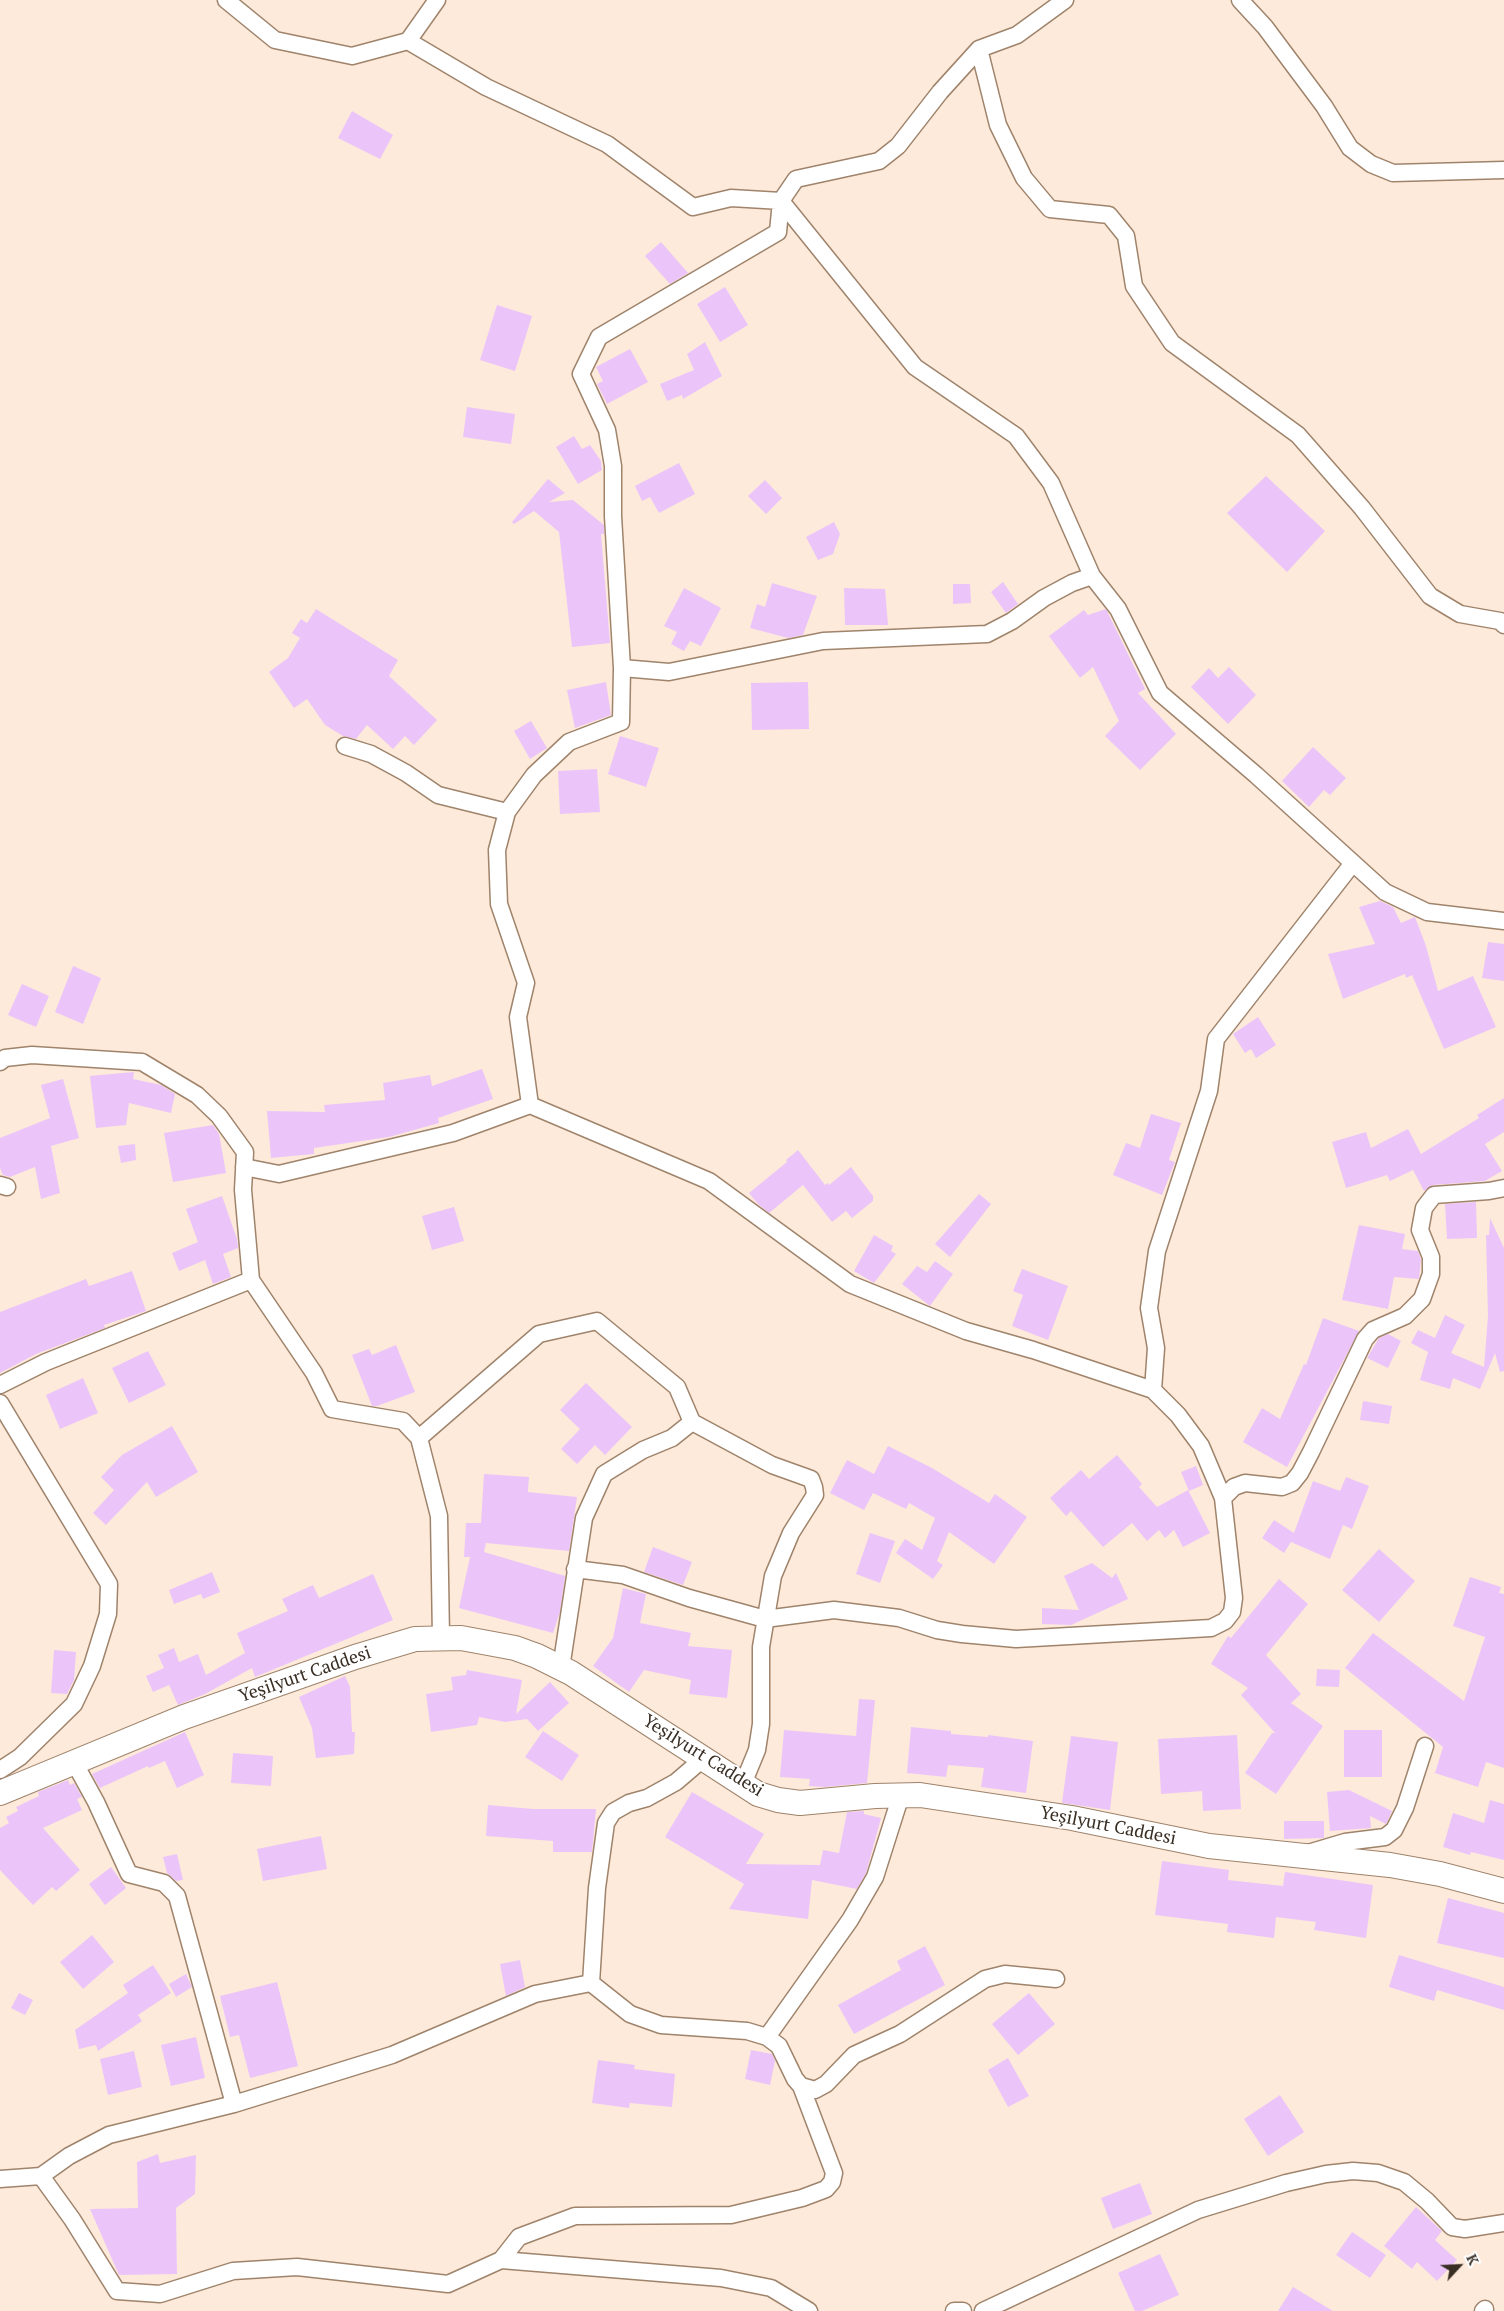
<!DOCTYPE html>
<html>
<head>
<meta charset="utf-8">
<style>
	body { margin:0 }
	#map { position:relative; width:1504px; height:2311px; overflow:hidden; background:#fdeada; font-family:"PT Serif",serif }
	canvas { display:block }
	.north { position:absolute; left:1434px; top:2241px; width:50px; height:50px; -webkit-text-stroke:4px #fff; paint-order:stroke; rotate:65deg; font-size:14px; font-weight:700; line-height:20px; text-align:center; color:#392e24 }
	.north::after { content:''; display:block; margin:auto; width:18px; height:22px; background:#392e24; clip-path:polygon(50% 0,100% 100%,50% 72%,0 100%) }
</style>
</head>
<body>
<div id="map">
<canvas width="1504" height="2311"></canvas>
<div class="north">K</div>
</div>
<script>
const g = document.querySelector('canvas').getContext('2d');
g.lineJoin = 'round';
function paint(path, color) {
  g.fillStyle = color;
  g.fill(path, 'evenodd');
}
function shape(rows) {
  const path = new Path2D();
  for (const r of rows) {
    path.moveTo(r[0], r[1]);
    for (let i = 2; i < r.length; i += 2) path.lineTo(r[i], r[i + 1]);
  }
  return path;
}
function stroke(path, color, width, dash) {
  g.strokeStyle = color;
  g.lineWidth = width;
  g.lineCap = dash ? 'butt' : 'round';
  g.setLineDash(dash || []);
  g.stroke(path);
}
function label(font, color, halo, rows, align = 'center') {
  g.font = font + ' "PT Serif",serif';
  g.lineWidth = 4;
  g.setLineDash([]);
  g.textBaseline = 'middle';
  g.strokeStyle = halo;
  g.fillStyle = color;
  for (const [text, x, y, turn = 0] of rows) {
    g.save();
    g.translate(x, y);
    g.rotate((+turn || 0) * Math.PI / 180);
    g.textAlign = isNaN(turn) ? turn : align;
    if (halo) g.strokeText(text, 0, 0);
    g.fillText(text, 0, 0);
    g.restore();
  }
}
const building = shape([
	[352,111,393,135,380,159,338,138],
	[661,242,688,273,670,284,645,256],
	[725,287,748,325,720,342,697,304],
	[497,305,532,316,515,371,480,360],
	[705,342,722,376,683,399,682,395,667,401,660,384,694,370,687,354],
	[630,349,648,382,607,404,597,384,603,381,596,367],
	[467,407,515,414,511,444,463,437],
	[574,436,582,449,590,445,601,461,602,470,578,484,556,447],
	[679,463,695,494,659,513,650,497,642,501,635,486],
	[1266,476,1325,531,1287,572,1227,513],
	[548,479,565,493,549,502,573,500,604,525,604,534,601,534,610,643,572,647,559,532,534,511,514,524,512,522],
	[765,480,782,498,766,514,748,496],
	[834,522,840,534,833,554,818,560,806,537],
	[1003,582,1018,604,1006,613,991,592],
	[772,583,817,596,803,635,788,638,750,628,757,604,765,607],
	[953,584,970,584,971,603,953,604],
	[684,588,721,608,701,646,690,641,684,651,671,644,677,632,664,626],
	[844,588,885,589,888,625,845,625],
	[316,609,398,660,389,676,437,720,414,745,405,736,393,749,367,725,356,739,343,736,325,725,307,699,294,708,269,672,288,658,300,638,292,633,301,619,307,623],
	[1106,609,1145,689,1138,693,1176,734,1140,770,1105,736,1119,721,1093,667,1080,678,1049,636,1084,610,1088,615],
	[1229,667,1256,695,1228,724,1191,687,1209,668,1218,678],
	[606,682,611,715,575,728,567,690],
	[808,682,809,729,752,730,751,683],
	[531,721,547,748,530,759,514,731],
	[620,736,659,748,646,787,608,774],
	[1313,747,1346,778,1330,795,1324,790,1309,807,1282,781],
	[597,769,600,812,560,814,558,771],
	[1380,901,1393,907,1401,923,1415,917,1426,946,1438,991,1473,976,1496,1027,1444,1049,1412,975,1406,978,1405,974,1343,999,1328,954,1375,944,1359,907],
	[1488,942,1504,944,1504,981,1482,978],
	[73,966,101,978,83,1024,55,1012],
	[22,984,49,996,36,1027,8,1015],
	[1258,1017,1276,1045,1256,1058,1251,1049,1245,1053,1233,1034],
	[482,1069,493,1099,438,1118,439,1123,389,1137,314,1148,314,1154,271,1158,267,1111,325,1112,324,1105,385,1100,383,1083,430,1075,432,1086],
	[134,1072,133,1079,161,1085,175,1094,171,1113,129,1103,126,1125,96,1128,90,1076],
	[63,1079,79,1138,51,1146,60,1193,41,1199,35,1167,10,1177,3,1175,0,1168,0,1138,50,1118,41,1085],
	[1504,1098,1504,1132,1485,1144,1502,1171,1485,1181,1433,1185,1424,1191,1413,1170,1390,1181,1387,1175,1346,1188,1332,1142,1366,1132,1371,1148,1408,1129,1421,1154,1479,1118,1477,1115],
	[1151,1114,1181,1123,1169,1160,1175,1162,1162,1195,1113,1175,1126,1143,1140,1148],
	[213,1125,219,1134,226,1173,173,1182,164,1133],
	[135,1144,136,1160,121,1163,118,1146],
	[798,1150,825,1185,828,1183,829,1185,851,1167,873,1196,873,1201,852,1218,846,1211,832,1222,803,1185,769,1213,758,1204,749,1193,787,1162,786,1160],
	[979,1194,991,1204,950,1257,935,1244],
	[222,1196,237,1239,238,1248,223,1254,231,1277,213,1284,205,1260,179,1271,172,1253,198,1242,186,1209],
	[1476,1202,1477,1238,1447,1239,1445,1204],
	[454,1207,464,1241,432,1250,422,1216],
	[1490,1218,1504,1248,1504,1371,1500,1372,1495,1353,1480,1389,1453,1378,1450,1389,1420,1380,1428,1352,1411,1343,1418,1330,1435,1338,1445,1315,1465,1325,1451,1353,1484,1367,1488,1316,1486,1235,1489,1235],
	[1359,1225,1405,1234,1402,1249,1418,1251,1421,1259,1419,1279,1394,1277,1388,1309,1342,1300],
	[874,1235,893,1246,891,1251,896,1254,874,1283,854,1271],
	[935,1261,953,1274,930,1306,902,1284,917,1266,927,1272],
	[1022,1269,1068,1286,1048,1340,1012,1326,1023,1295,1013,1291],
	[132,1271,146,1311,104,1325,105,1328,36,1354,0,1373,0,1312,86,1279,89,1286],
	[1323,1318,1359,1331,1287,1467,1243,1442,1262,1408,1280,1419,1304,1364,1306,1365],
	[1388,1334,1401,1341,1388,1368,1367,1358,1379,1338],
	[396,1345,415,1392,377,1406,372,1406,352,1355,369,1349,372,1355],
	[148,1351,166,1385,129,1403,112,1368],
	[83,1378,98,1413,60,1429,46,1395],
	[586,1383,632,1427,605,1455,595,1445,577,1464,561,1449,580,1429,560,1410],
	[1363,1401,1392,1406,1389,1424,1360,1420],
	[172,1426,198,1472,156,1497,147,1482,106,1525,93,1513,114,1490,101,1477,122,1455],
	[888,1446,932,1468,989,1503,995,1494,1027,1517,994,1564,949,1532,937,1561,943,1565,933,1579,896,1553,905,1539,922,1550,935,1518,909,1503,906,1509,873,1493,864,1510,830,1493,847,1460,874,1474],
	[1117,1455,1142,1484,1139,1487,1157,1507,1188,1490,1210,1533,1183,1547,1174,1530,1165,1538,1159,1530,1147,1541,1132,1523,1103,1547,1071,1511,1066,1516,1050,1498,1081,1470,1089,1479],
	[1196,1466,1203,1485,1189,1491,1181,1472],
	[484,1474,529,1477,528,1492,577,1497,569,1551,486,1543,484,1552,565,1576,560,1612,553,1633,459,1608,470,1557,464,1557,466,1523,481,1523],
	[1346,1477,1369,1486,1352,1529,1343,1525,1330,1559,1291,1542,1284,1553,1262,1538,1274,1520,1294,1533,1313,1481,1340,1491],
	[870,1533,895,1541,880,1583,856,1574],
	[653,1547,692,1562,683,1585,644,1572],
	[1379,1549,1415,1581,1379,1622,1342,1590],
	[1092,1563,1112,1578,1116,1573,1128,1599,1071,1625,1042,1624,1042,1608,1079,1610,1064,1576],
	[212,1572,220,1592,203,1599,201,1594,174,1604,169,1590],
	[373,1574,393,1620,255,1677,252,1668,205,1694,178,1705,169,1685,153,1692,146,1676,164,1668,158,1655,174,1648,179,1662,198,1654,206,1675,245,1653,237,1633,288,1611,282,1599,313,1585,319,1598],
	[1470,1577,1501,1587,1499,1593,1504,1594,1504,1768,1486,1762,1478,1787,1435,1773,1443,1747,1345,1668,1373,1633,1464,1701,1485,1637,1453,1626],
	[1279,1579,1308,1604,1266,1655,1301,1694,1291,1703,1323,1726,1276,1794,1245,1773,1272,1733,1275,1733,1241,1695,1248,1688,1211,1664,1228,1636,1231,1638],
	[623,1588,646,1594,640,1623,691,1633,688,1646,732,1650,727,1698,689,1694,691,1680,644,1670,629,1692,593,1666,613,1638],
	[54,1650,76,1652,74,1680,67,1694,51,1693],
	[1317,1669,1340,1670,1339,1687,1316,1686],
	[467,1670,522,1680,516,1714,550,1682,569,1703,538,1731,527,1719,505,1722,479,1717,477,1725,431,1732,426,1694,453,1690,451,1677,466,1675],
	[345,1676,350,1687,352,1732,355,1732,354,1754,316,1758,312,1728,299,1697],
	[859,1699,875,1700,867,1783,825,1787,809,1786,810,1779,780,1777,784,1730,856,1736],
	[911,1727,951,1731,951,1734,988,1737,988,1735,1033,1741,1026,1793,981,1787,984,1768,948,1765,946,1777,907,1773],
	[1344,1730,1382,1730,1382,1777,1344,1777],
	[543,1731,579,1755,562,1781,525,1757],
	[185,1732,204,1775,177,1788,165,1761,149,1768,148,1766,100,1788,92,1774],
	[1237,1735,1241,1809,1203,1811,1202,1791,1161,1794,1158,1739],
	[1071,1736,1118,1742,1110,1810,1062,1803],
	[233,1753,273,1756,271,1786,231,1783],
	[68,1780,70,1785,74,1783,82,1797,77,1799,82,1810,43,1828,80,1870,56,1891,52,1887,33,1905,0,1870,0,1828,9,1823,6,1817,18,1811,16,1807,39,1796,38,1792],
	[1349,1790,1392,1811,1386,1824,1370,1816,1371,1828,1330,1831,1327,1792],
	[692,1792,764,1834,746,1864,820,1865,823,1850,839,1853,847,1812,864,1811,864,1814,881,1818,866,1873,857,1889,812,1880,808,1919,729,1909,744,1884,665,1837],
	[1490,1800,1504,1804,1504,1860,1471,1852,1470,1855,1443,1847,1453,1813,1484,1823],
	[488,1805,533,1809,596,1809,592,1852,553,1852,553,1841,486,1836],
	[1284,1821,1324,1821,1324,1838,1284,1839],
	[321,1836,327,1869,263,1881,257,1849],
	[177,1854,183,1880,176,1881,167,1873,163,1857],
	[1162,1861,1229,1870,1228,1880,1283,1886,1285,1872,1373,1885,1366,1938,1314,1930,1316,1922,1276,1917,1274,1938,1227,1932,1228,1924,1155,1915],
	[111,1867,126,1888,105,1905,89,1884],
	[1448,1898,1504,1913,1504,1958,1437,1943],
	[92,1935,114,1962,83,1989,60,1962],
	[925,1946,945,1985,854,2034,838,2005,901,1970,897,1961],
	[1399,1955,1504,1987,1504,2010,1437,1990,1434,2001,1389,1987],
	[520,1960,525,1987,506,1996,500,1964],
	[153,1965,171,1993,138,2015,142,2021,98,2051,96,2045,79,2049,75,2030,128,1993,123,1985],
	[186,1974,192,1987,176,1997,169,1984],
	[277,1982,298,2066,250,2078,239,2035,230,2037,220,1996],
	[19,1993,33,2000,25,2015,11,2008],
	[1029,1993,1055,2024,1018,2055,992,2024],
	[196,2037,205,2078,171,2086,161,2045],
	[751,2050,772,2054,775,2061,770,2085,745,2079],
	[134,2051,142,2087,108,2095,100,2059],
	[1008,2058,1029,2096,1008,2107,988,2070],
	[598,2060,635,2065,634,2069,675,2074,672,2107,630,2103,629,2108,592,2103],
	[1280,2095,1304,2132,1268,2156,1244,2119],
	[158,2154,160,2163,196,2155,195,2194,176,2208,177,2274,119,2275,90,2209,138,2208,137,2162],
	[1140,2183,1152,2214,1113,2229,1101,2198],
	[1416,2207,1442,2231,1435,2240,1457,2260,1437,2281,1417,2262,1412,2269,1384,2246],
	[1352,2232,1386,2255,1370,2278,1336,2255],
	[1160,2254,1179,2295,1142,2311,1135,2311,1118,2273],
	[1293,2287,1333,2311,1278,2311]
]);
const street = shape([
	[226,0,275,40,352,56,408,41,486,87,607,144,693,207,731,198,781,201,915,367,1016,436,1051,483,1092,576],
	[1240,0,1265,27,1324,106,1350,148,1371,164,1393,173,1504,170],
	[408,41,437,0],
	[979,49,998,125,1024,178,1050,209,1109,215,1126,236,1134,286,1172,343,1298,435,1362,508,1430,596,1460,614,1500,621,1504,625],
	[622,668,669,672,823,641,987,634,1012,621,1044,598,1072,583,1092,576,1118,609,1160,693,1256,775,1385,892,1427,912,1504,921],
	[345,746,371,754,406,773,438,795,507,812,534,775,569,742,621,722,622,668,613,516,613,466,607,430,581,374,599,337,778,232,781,201,796,179,879,161,898,146,940,92,979,49,1017,35,1065,0],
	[507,812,497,850,499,904,526,983,518,1017,530,1105],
	[0,1062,5,1058,32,1055,142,1062,197,1095,219,1116,245,1152,243,1190,251,1280,314,1373,332,1409,403,1421,419,1438,439,1516,441,1638],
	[244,1167,279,1174,453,1133,530,1105,709,1181,850,1284,966,1331,1033,1350,1153,1390],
	[0,1185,7,1187],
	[0,1385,46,1362,251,1280],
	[0,1403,109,1584,108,1614,92,1666,74,1704,20,1757,0,1770],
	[419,1438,539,1334,597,1321,677,1387,692,1422,772,1465,811,1479,814,1487,815,1495,791,1533,773,1576,761,1647,761,1724,757,1750,743,1784],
	[1223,1498,1201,1446,1178,1415,1153,1390,1156,1348,1149,1308,1157,1251,1209,1091,1216,1039,1353,863],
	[575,1569,623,1575,689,1598,765,1619,834,1610,899,1618,937,1630,962,1634,1016,1639,1211,1628,1225,1621,1232,1612,1234,1598,1223,1498,1234,1487,1245,1483,1282,1487,1292,1483,1300,1473,1311,1452,1365,1339,1373,1330,1405,1316,1422,1299,1431,1274,1431,1257,1420,1230,1424,1208,1434,1195,1489,1191,1504,1188],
	[561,1668,584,1518,604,1474,643,1450,672,1438,692,1422],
	[74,1762,96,1802,129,1874,164,1883,177,1896,234,2104],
	[1308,1853,1345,1842,1385,1837,1394,1830,1405,1808,1425,1746],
	[591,1983,597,1888,606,1823,613,1812,629,1803,647,1798,676,1782,704,1758],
	[767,2037,850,1920,875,1877,901,1795],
	[801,2086,815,2090,826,2084,854,2055,900,2034,985,1979,1005,1974,1056,1979],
	[41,2176,72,2219,117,2291,160,2294,233,2271,297,2267,448,2284,501,2260,721,2278,771,2288,809,2311],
	[0,2179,41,2176,69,2156,109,2135,234,2104,392,2055,535,1994,591,1983,630,2014,661,2025,747,2031,767,2037,779,2046,795,2079,801,2086,834,2173,832,2182,826,2189,802,2198,731,2215,575,2216,519,2237,501,2260],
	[954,2311,963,2311],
	[983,2311,1198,2210,1286,2183,1326,2174,1353,2171,1378,2173,1404,2182,1427,2201,1452,2227,1465,2229,1504,2223],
	[1483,2311,1485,2309]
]);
const secondary = shape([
	[0,1793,184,1717,355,1657,415,1639,461,1638,515,1648,537,1656,571,1673,758,1794,778,1800,800,1803,875,1796,920,1795,1072,1818,1209,1846,1390,1865,1440,1874,1504,1891]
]);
const streetNames = [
	["Yeşilyurt Caddesi",305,1675,-19],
	["Yeşilyurt Caddesi",703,1756,32],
	["Yeşilyurt Caddesi",1108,1826,11]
];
paint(building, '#ebc5fa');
stroke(street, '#9f836b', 19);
stroke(secondary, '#9f836b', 26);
stroke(street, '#fff', 16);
stroke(secondary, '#fff', 24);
label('18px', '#392e24', '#fff', streetNames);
</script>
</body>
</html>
